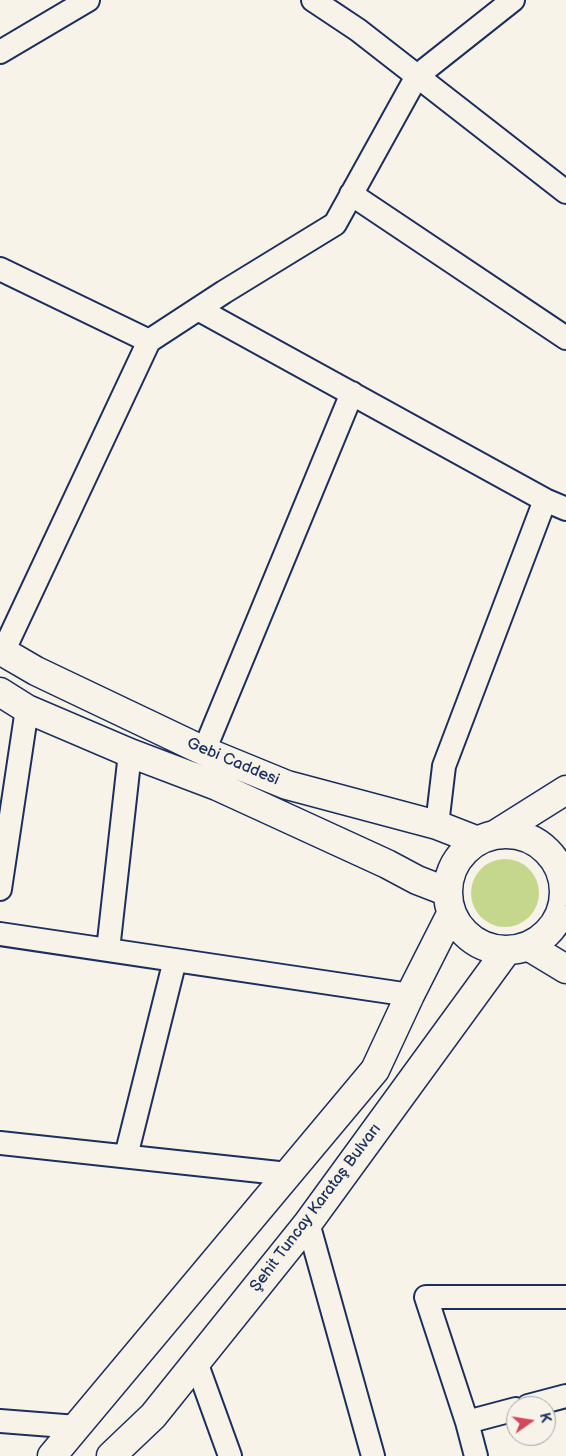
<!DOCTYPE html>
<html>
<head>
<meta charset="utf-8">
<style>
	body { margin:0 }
	#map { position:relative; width:566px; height:1456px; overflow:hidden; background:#f7f3e8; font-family:"Balsamiq Sans",sans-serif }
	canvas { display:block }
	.north { position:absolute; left:506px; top:1396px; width:50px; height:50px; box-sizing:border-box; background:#f7f3e8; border:1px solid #9fa5b1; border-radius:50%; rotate:77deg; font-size:14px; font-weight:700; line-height:20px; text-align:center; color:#1b2f5e }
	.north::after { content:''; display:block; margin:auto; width:18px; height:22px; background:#d1495b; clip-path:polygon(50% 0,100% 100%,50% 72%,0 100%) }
</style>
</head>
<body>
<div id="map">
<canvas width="566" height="1456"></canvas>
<div class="north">K</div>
</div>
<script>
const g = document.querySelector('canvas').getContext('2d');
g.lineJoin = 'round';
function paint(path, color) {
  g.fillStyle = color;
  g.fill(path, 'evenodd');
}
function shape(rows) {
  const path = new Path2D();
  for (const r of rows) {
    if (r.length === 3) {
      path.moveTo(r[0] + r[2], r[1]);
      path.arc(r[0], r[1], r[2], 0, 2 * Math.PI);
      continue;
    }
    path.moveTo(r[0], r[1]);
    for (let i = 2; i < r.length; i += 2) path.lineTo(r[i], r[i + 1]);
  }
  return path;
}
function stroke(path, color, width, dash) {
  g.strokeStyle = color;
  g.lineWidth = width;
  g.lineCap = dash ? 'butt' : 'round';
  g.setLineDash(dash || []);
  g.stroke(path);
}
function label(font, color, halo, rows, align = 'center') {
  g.font = font + ' "Balsamiq Sans",sans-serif';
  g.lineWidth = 5;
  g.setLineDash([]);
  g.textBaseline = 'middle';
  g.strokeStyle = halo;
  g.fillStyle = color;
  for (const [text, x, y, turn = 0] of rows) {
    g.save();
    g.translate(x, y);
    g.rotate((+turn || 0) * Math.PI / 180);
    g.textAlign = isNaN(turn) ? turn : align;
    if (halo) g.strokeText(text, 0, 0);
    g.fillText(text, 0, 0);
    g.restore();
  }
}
const green = shape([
	[505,893,34]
]);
const street = shape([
	[313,0,358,30,566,192],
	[0,52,88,0],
	[351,194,566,338],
	[0,269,149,341],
	[198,309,545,500,444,766,437,825],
	[545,500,566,509],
	[3,652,149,341,224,292,335,224,417,76,513,0],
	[204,751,352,393],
	[0,889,27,709],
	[0,934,410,995],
	[108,950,130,753],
	[0,1143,288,1174],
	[126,1156,175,960],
	[308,1223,373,1456],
	[196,1362,230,1456],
	[528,1406,566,1396],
	[0,1421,77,1427],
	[467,1422,426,1297,566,1297],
	[476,1456,467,1422,516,1409]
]);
const secondary = shape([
	[0,650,36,671,204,751,287,785,437,825,478,841],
	[0,692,27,709,130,753,217,786,387,864,417,880,448,892],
	[506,892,58],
	[496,834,566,790],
	[528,946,566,969],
	[52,1456,375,1070,410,995,451,914],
	[111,1456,153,1416,308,1223,507,950]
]);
const streetNames = [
	["Gebi Caddesi",233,762,23],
	["Şehit Tuncay Karataş Bulvarı",316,1208,-53]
];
paint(green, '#c5d78c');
stroke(street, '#1b2f5e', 26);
stroke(secondary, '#1b2f5e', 31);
stroke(street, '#f7f3e8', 22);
stroke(secondary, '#f7f3e8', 28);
label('16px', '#1b2f5e', '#f7f3e8', streetNames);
</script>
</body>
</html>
